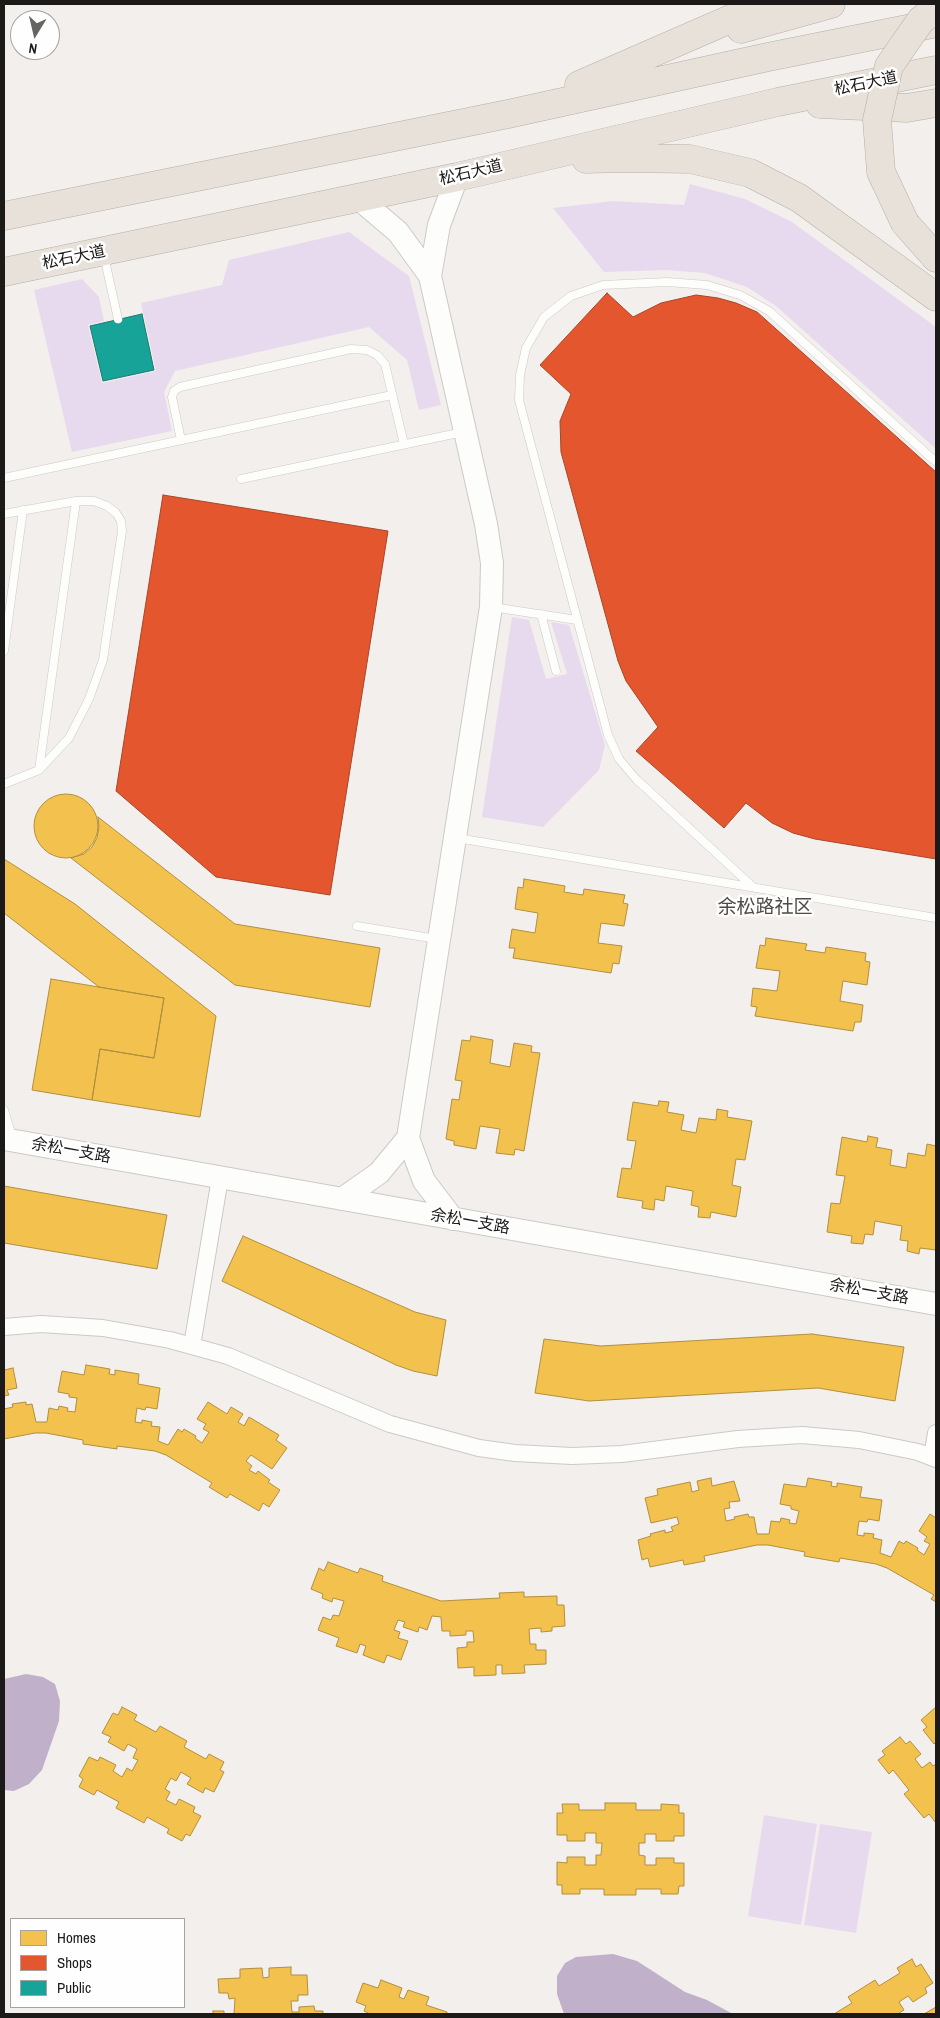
<!DOCTYPE html>
<html>
<head>
<meta charset="utf-8">
<style>
	body { margin:0 }
	#map { position:relative; width:940px; height:2018px; overflow:hidden; background:#f2efec; font-family:"Archivo Narrow",sans-serif }
	canvas { display:block }
	.frame { position:absolute; inset:0; border:5px solid #1c1a18; pointer-events:none }
	.legend { position:absolute; left:10px; top:1918px; width:175px; height:90px; box-sizing:border-box; background:#fefefe; border:1px solid #a4a3a2; margin:0; padding:6px 9px; list-style:none; font-size:15px; color:#1c1a18 }
	.legend li { display:flex; align-items:center; gap:10px; height:25px }
	.legend b { width:25px; border:1px solid #a4a3a2 }
	.north { position:absolute; left:10px; top:10px; width:50px; height:50px; box-sizing:border-box; background:#fefefe; border:1px solid #a4a3a2; border-radius:50%; rotate:189deg; font-size:14px; font-weight:700; line-height:20px; text-align:center; color:#1c1a18 }
	.north::after { content:''; display:block; margin:auto; width:18px; height:22px; background:#676562; clip-path:polygon(50% 0,100% 100%,50% 72%,0 100%) }
</style>
</head>
<body>
<div id="map">
<canvas width="940" height="2018"></canvas>
<div class="frame"></div>
<ul class="legend">
<li><b style="height:14px;background:#f2c14e"></b>Homes</li>
<li><b style="height:14px;background:#e4572e"></b>Shops</li>
<li><b style="height:14px;background:#17a398"></b>Public</li>
</ul>
<div class="north">N</div>
</div>
<script>
const g = document.querySelector('canvas').getContext('2d');
g.lineJoin = 'round';
function paint(path, color) {
  g.fillStyle = color;
  g.fill(path, 'evenodd');
}
function shape(rows) {
  const path = new Path2D();
  for (const r of rows) {
    if (r.length === 3) {
      path.moveTo(r[0] + r[2], r[1]);
      path.arc(r[0], r[1], r[2], 0, 2 * Math.PI);
      continue;
    }
    path.moveTo(r[0], r[1]);
    for (let i = 2; i < r.length; i += 2) path.lineTo(r[i], r[i + 1]);
  }
  return path;
}
function stroke(path, color, width, dash) {
  g.strokeStyle = color;
  g.lineWidth = width;
  g.lineCap = dash ? 'butt' : 'round';
  g.setLineDash(dash || []);
  g.stroke(path);
}
function label(font, color, halo, rows, align = 'center') {
  g.font = font + ' "Archivo Narrow","Noto Sans SC",sans-serif';
  g.lineWidth = 5;
  g.setLineDash([]);
  g.textBaseline = 'middle';
  g.strokeStyle = halo;
  g.fillStyle = color;
  for (const [text, x, y, turn = 0] of rows) {
    g.save();
    g.translate(x, y);
    g.rotate((+turn || 0) * Math.PI / 180);
    g.textAlign = isNaN(turn) ? turn : align;
    if (halo) g.strokeText(text, 0, 0);
    g.fillText(text, 0, 0);
    g.restore();
  }
}
const green = shape([
	[690,184,745,199,792,222,936,327,936,449,776,306,747,287,705,273,666,270,604,272,553,208,613,201,684,205],
	[349,232,409,276,441,405,419,410,407,360,369,327,175,371,164,392,172,431,72,452,34,290,82,279,99,297,104,321,88,325,102,383,156,371,141,303,222,285,229,260],
	[512,617,529,620,546,679,567,674,551,622,569,625,605,745,599,770,543,827,482,817],
	[764,1815,817,1824,801,1925,748,1916],
	[820,1824,872,1832,856,1933,804,1925]
]);
const water = shape([
	[26,1674,43,1677,55,1684,60,1701,59,1721,42,1770,29,1784,14,1791,4,1790,4,1679],
	[613,1954,637,1961,685,1992,707,2000,733,2014,564,2014,557,1994,557,1976,565,1963,576,1957]
]);
const homes = shape([
	[66,826,32],
	[98,817,235,924,380,948,370,1007,235,985,71,858,84,854,92,847,97,838,99,827,98,817],
	[4,859,75,904,216,1016,200,1117,92,1100,100,1049,154,1058,164,998,99,987,4,913,4,859],
	[524,879,565,886,564,892,583,895,584,889,625,895,623,903,628,904,624,926,601,923,598,943,622,946,619,964,613,963,611,973,513,958,515,948,509,948,512,929,535,933,538,913,515,909,518,887,523,888,524,879],
	[766,938,807,944,805,950,825,953,826,947,866,953,865,961,870,962,867,985,843,981,840,1001,863,1005,861,1022,855,1022,853,1031,755,1016,757,1007,751,1006,753,988,777,991,780,971,756,968,760,945,765,946,766,938],
	[51,979,164,998,154,1058,100,1049,92,1100,32,1090,51,979],
	[471,1036,493,1040,490,1063,510,1067,514,1043,532,1046,531,1052,540,1053,524,1151,515,1149,514,1155,496,1153,500,1129,480,1126,476,1149,454,1145,454,1141,446,1139,452,1099,459,1100,462,1081,455,1080,462,1040,470,1041,471,1036],
	[659,1101,669,1102,667,1112,684,1115,681,1130,696,1133,699,1118,716,1120,717,1109,728,1111,727,1117,752,1121,745,1160,736,1159,732,1185,741,1187,736,1217,711,1212,710,1218,698,1217,699,1207,691,1205,693,1191,666,1186,664,1201,655,1199,654,1210,642,1208,643,1201,617,1197,622,1168,631,1169,636,1141,627,1140,633,1102,658,1106,659,1101],
	[868,1136,878,1138,876,1147,892,1150,890,1165,906,1168,908,1153,925,1156,927,1144,936,1146,936,1250,920,1248,919,1254,907,1251,908,1241,900,1240,902,1226,875,1221,873,1235,865,1234,863,1244,851,1243,852,1236,827,1232,831,1203,840,1204,845,1176,836,1175,842,1137,867,1142,868,1136],
	[4,1186,167,1215,157,1269,4,1243,4,1186],
	[243,1236,415,1312,446,1320,437,1376,413,1371,396,1365,222,1281,243,1236],
	[812,1334,904,1347,895,1401,818,1388,589,1401,535,1393,544,1339,601,1346,812,1334],
	[86,1365,110,1369,109,1374,115,1375,115,1370,139,1374,138,1384,160,1388,157,1409,146,1407,145,1410,137,1408,135,1422,142,1423,142,1420,152,1422,151,1426,160,1427,158,1441,168,1445,178,1429,182,1432,184,1429,196,1436,195,1438,202,1443,209,1432,203,1429,206,1424,197,1419,208,1402,227,1414,231,1407,243,1414,238,1422,244,1426,249,1417,279,1435,276,1440,287,1448,272,1469,251,1455,246,1461,252,1466,249,1470,256,1474,258,1471,270,1480,268,1482,280,1490,269,1507,263,1503,259,1511,230,1494,227,1498,209,1487,212,1483,166,1455,155,1451,117,1446,117,1449,83,1444,83,1440,46,1433,35,1433,4,1439,4,1406,4,1409,13,1407,12,1404,26,1402,26,1405,32,1404,36,1422,47,1422,49,1408,58,1410,59,1406,68,1408,67,1411,75,1412,77,1398,69,1397,69,1394,58,1392,62,1371,84,1375,86,1365],
	[13,1368,17,1388,7,1390,9,1395,4,1396,4,1370,13,1368],
	[711,1478,712,1486,734,1481,740,1501,729,1502,730,1508,724,1509,726,1521,735,1519,734,1517,748,1514,749,1517,754,1517,757,1534,769,1534,771,1521,780,1522,781,1518,790,1520,789,1523,796,1524,799,1511,791,1509,791,1506,780,1504,784,1484,806,1487,808,1478,832,1482,831,1486,837,1487,837,1483,862,1487,860,1497,882,1500,879,1521,868,1519,867,1522,859,1521,857,1535,864,1536,864,1533,874,1534,873,1538,882,1540,880,1553,891,1557,899,1541,904,1544,906,1541,918,1548,917,1550,924,1555,930,1544,924,1541,927,1537,919,1531,930,1514,936,1518,936,1602,931,1599,934,1595,887,1568,876,1564,840,1558,839,1562,804,1556,805,1552,768,1545,757,1545,704,1556,705,1561,684,1565,683,1560,650,1567,648,1558,642,1560,638,1540,651,1536,650,1534,665,1530,665,1533,673,1531,671,1527,679,1524,677,1517,651,1523,645,1498,658,1495,657,1489,690,1482,692,1492,699,1490,697,1481,711,1478],
	[328,1562,358,1573,360,1568,383,1576,382,1581,441,1601,500,1598,499,1593,524,1592,524,1597,557,1596,557,1605,564,1605,565,1626,552,1627,552,1631,541,1632,541,1628,529,1629,530,1644,536,1644,536,1650,546,1650,546,1664,524,1665,525,1673,502,1674,502,1665,496,1665,496,1675,474,1676,474,1667,458,1668,457,1648,467,1647,467,1642,474,1642,473,1631,466,1631,466,1635,450,1636,450,1631,442,1631,441,1617,432,1616,427,1630,419,1627,418,1632,403,1627,405,1622,398,1620,394,1630,400,1632,398,1638,408,1641,401,1660,387,1655,384,1663,363,1655,366,1646,360,1644,357,1653,336,1646,339,1638,318,1630,323,1617,331,1620,333,1615,339,1616,344,1601,333,1598,332,1602,322,1598,323,1594,311,1589,319,1568,324,1571,328,1562],
	[122,1707,137,1715,134,1720,156,1732,160,1726,187,1741,184,1747,206,1759,209,1754,224,1762,220,1770,224,1772,214,1792,205,1788,203,1793,187,1784,191,1778,181,1772,176,1781,171,1778,165,1789,170,1792,166,1800,176,1805,179,1799,195,1807,193,1812,201,1816,190,1836,186,1834,182,1841,167,1833,169,1829,147,1817,144,1823,116,1808,119,1802,97,1790,94,1795,79,1787,83,1779,79,1776,89,1757,98,1761,100,1757,116,1765,113,1771,122,1777,127,1768,132,1771,138,1760,133,1758,137,1749,128,1744,124,1751,108,1742,111,1737,102,1733,113,1713,118,1715,122,1707],
	[936,1707,936,1742,934,1744,923,1730,927,1727,921,1720,936,1707],
	[900,1737,906,1744,910,1741,921,1754,915,1759,922,1768,930,1762,933,1766,936,1764,936,1823,929,1814,924,1818,904,1794,909,1790,893,1770,889,1774,878,1760,885,1755,882,1751,900,1737],
	[605,1803,636,1803,636,1810,661,1810,661,1804,679,1805,679,1813,684,1813,684,1836,674,1836,674,1841,656,1841,656,1834,645,1834,645,1843,639,1843,639,1855,645,1856,645,1865,656,1865,656,1858,674,1858,674,1863,684,1863,684,1886,679,1886,678,1894,661,1894,661,1889,636,1889,636,1895,604,1895,604,1889,580,1889,580,1894,562,1894,562,1885,557,1885,557,1862,567,1863,567,1857,585,1857,585,1865,596,1865,596,1855,601,1855,602,1843,596,1843,596,1833,585,1833,585,1841,567,1841,567,1835,557,1835,557,1813,563,1813,562,1804,579,1804,579,1810,605,1810,605,1803],
	[912,1959,916,1967,921,1964,933,1983,925,1988,927,1993,913,2002,908,1996,899,2002,904,2010,899,2013,900,2014,834,2014,852,2003,848,1997,875,1980,879,1986,900,1973,897,1968,912,1959],
	[291,1967,291,1975,307,1975,308,1995,298,1995,298,2001,291,2001,292,2012,299,2012,299,2007,314,2006,315,2011,323,2011,323,2014,234,2014,235,1998,229,1999,228,1993,219,1993,218,1979,240,1978,240,1969,262,1968,263,1978,269,1977,269,1968,291,1967],
	[381,1980,402,1988,399,1997,404,1999,408,1990,429,1997,426,2005,447,2012,447,2014,370,2014,364,2011,366,2006,356,2002,363,1983,378,1988,381,1980],
	[936,2007,936,2014,924,2014,936,2007],
	[213,2011,224,2011,224,2014,213,2014,213,2011]
]);
const shops = shape([
	[607,293,633,317,661,303,696,295,718,298,736,303,757,312,936,472,936,859,815,839,793,833,772,823,746,803,724,828,636,751,658,727,626,681,618,661,561,452,560,421,571,394,540,365,607,293],
	[163,495,388,531,330,895,216,877,116,791,163,495]
]);
const public = shape([
	[142,314,154,370,103,381,90,326,142,314]
]);
const lane = shape([
	[104,256,118,319],
	[181,440,172,397,174,391,180,387,351,349,367,350,377,355,385,364,404,444],
	[4,478,392,395],
	[241,479,463,432],
	[4,514,76,501,94,501,107,506,116,513,121,521,122,531,103,660,89,699,69,738,39,770,4,784],
	[492,607,577,620],
	[541,614,556,671],
	[4,651,23,510],
	[39,770,76,501],
	[457,838,936,918],
	[753,887,636,779,619,759,608,735,519,400,520,375,526,348,544,317,571,296,603,285,667,282,707,285,740,295,769,311,936,462],
	[357,926,437,939],
	[4,1110,12,1137]
]);
const street = shape([
	[4,1327,41,1324,103,1328,170,1340,228,1356,390,1424,479,1448,515,1453,572,1456,622,1454,738,1439,802,1435,859,1440,918,1452,936,1459],
	[192,1346,220,1178],
	[932,1457,936,1433]
]);
const secondary = shape([
	[358,198,398,232,430,276],
	[4,1139,936,1304],
	[342,1199,379,1173,408,1138],
	[453,1219,424,1181,408,1138,491,607,492,563,486,524,430,276,439,225,457,177]
]);
const highway = shape([
	[741,29,831,4],
	[579,85,765,4],
	[820,104,907,108,936,103],
	[586,159,623,158,690,159,750,173,799,198,936,297],
	[4,216,508,114,768,57,932,24],
	[905,223,936,258],
	[4,272,457,177,778,102,936,70]
]);
const highwayBridge = shape([
	[905,223,881,172,877,120,889,66,921,20,936,9]
]);
const streetNames = [
	["松石大道",866,84,-12],
	["松石大道",471,173,-13],
	["松石大道",74,258,-12],
	["余松一支路",71,1151,10],
	["余松一支路",470,1222,10],
	["余松一支路",869,1292,10]
];
const quarterNames = [
	["余松路社区",765,908]
];
paint(green, '#e8daee');
paint(water, '#c1b0ca');
paint(homes, '#f2c14e');
stroke(homes, '#b28f3e', 1);
paint(shops, '#e4572e');
stroke(shops, '#a84527', 1);
paint(public, '#17a398');
stroke(public, '#187a72', 1);
stroke(lane, '#cccac7', 9);
stroke(street, '#cccac7', 18);
stroke(secondary, '#cccac7', 24);
stroke(highway, '#b6afa6', 29);
stroke(lane, '#fdfdfc', 8);
stroke(street, '#fdfdfc', 16);
stroke(secondary, '#fdfdfc', 22);
stroke(highway, '#e7e1d9', 28);
stroke(highwayBridge, '#b6afa6', 29, []);
stroke(highwayBridge, '#e7e1d9', 28);
label('16px', '#1c1a18', '#fefefe', streetNames);
label('19px', '#504c45', '#fefefe', quarterNames);
</script>
</body>
</html>
